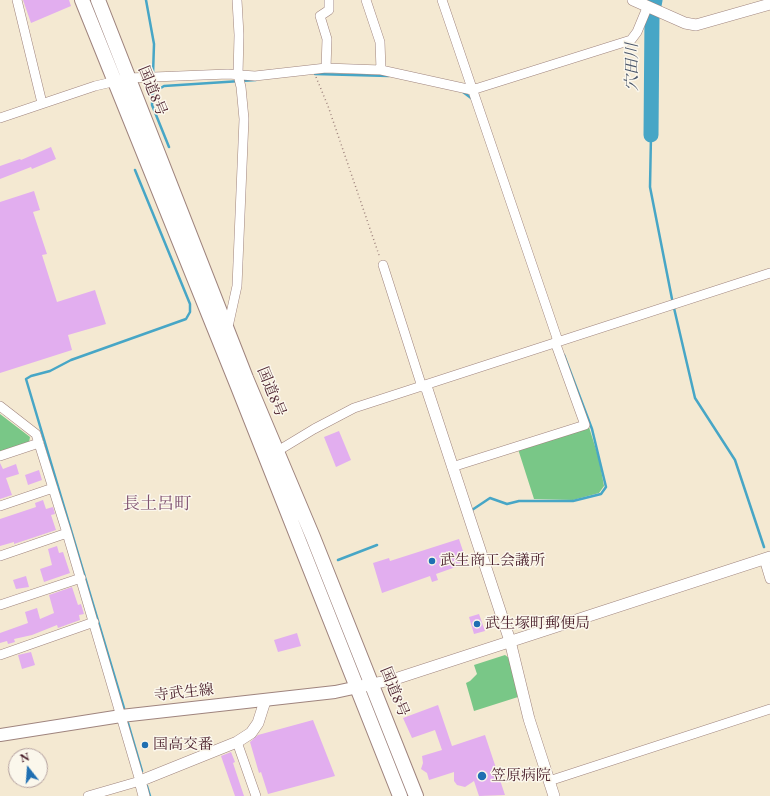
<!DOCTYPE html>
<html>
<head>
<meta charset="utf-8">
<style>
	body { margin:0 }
	#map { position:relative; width:770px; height:796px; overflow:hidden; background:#f4e9d2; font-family:"EB Garamond",serif }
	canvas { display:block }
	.north { position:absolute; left:8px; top:748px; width:40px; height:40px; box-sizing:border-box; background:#fbf7ec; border:1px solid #b4a19f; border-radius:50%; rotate:343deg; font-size:11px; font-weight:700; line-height:16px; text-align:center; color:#4a1f2b }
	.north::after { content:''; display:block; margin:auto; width:14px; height:18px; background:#1f6fb2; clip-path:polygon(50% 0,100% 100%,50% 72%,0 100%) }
</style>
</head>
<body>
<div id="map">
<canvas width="770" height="796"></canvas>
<div class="north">N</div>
</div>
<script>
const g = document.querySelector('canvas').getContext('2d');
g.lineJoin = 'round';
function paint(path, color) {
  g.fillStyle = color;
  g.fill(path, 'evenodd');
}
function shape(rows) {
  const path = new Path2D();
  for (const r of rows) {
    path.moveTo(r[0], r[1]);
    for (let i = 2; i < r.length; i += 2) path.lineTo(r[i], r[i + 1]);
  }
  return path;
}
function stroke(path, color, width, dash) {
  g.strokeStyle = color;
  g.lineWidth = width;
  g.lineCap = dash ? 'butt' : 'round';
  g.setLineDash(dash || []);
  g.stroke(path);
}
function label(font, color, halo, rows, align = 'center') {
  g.font = font + ' "EB Garamond","Noto Serif JP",serif';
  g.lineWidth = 3;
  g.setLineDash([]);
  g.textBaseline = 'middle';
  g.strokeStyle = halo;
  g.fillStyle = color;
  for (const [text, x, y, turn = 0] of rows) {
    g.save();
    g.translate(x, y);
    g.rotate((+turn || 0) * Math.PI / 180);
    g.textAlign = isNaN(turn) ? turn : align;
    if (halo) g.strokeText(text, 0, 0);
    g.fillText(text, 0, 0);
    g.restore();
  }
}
const green = shape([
	[0,414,30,437,29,443,0,453],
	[589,427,599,459,604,486,599,493,573,500,534,499,518,449],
	[505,655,509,658,518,697,474,711,466,683,470,681,477,674,474,665]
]);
const stream = shape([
	[146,0,154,44,152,105,169,147],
	[315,74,389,76],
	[463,92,471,98],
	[153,93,164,86,256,80],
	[651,135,650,187,672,299],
	[674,308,695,398,735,460,764,547],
	[472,510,490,498,507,504,519,501,573,501,601,494,606,487,592,429,564,355],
	[338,560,377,545],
	[124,708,26,379,31,376,50,371,71,360,186,319,190,312,190,304,135,170],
	[128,723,142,771],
	[147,786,150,796]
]);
const river = shape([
	[651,135,652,16,655,0]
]);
const building = shape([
	[23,0,69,0,71,6,31,23],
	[51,147,56,159,32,169,31,167,0,179,0,166,20,159,21,160],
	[34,191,40,210,33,212,47,254,42,255,57,302,95,290,106,324,68,335,72,350,0,373,0,202],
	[339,431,351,460,336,467,324,437],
	[0,463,3,469,16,464,19,474,6,478,12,495,0,499],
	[39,470,42,480,28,485,25,475],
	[43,500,46,509,53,507,55,514,51,515,56,530,14,544,14,542,0,546,0,519,36,507,35,503],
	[459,539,467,563,436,574,438,580,432,582,430,576,382,593,373,563,389,558,390,561],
	[57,546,59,553,63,552,70,573,44,582,40,569,52,565,48,549],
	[26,576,29,587,16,589,13,580],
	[72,587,78,605,81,604,84,614,79,615,80,620,58,628,57,625,32,635,14,639,15,642,8,644,7,641,0,643,0,633,28,623,25,612,37,608,40,619,54,613,49,595],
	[479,614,485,631,474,634,469,617],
	[297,633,301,646,278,652,274,640],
	[31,652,35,665,22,669,18,655],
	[438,705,452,746,485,735,505,795,479,796,474,781,465,787,457,785,454,781,454,772,429,780,427,773,421,769,423,763,422,756,442,750,435,730,412,738,403,718],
	[313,720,335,776,268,794,261,772,259,773,250,742,258,735],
	[231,752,235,762,233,763,244,796,235,796,221,756]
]);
const path = shape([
	[316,77,328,106,380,258]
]);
const minor = shape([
	[17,0,42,103],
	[366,0,380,42,381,70],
	[442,0,558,341],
	[326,68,327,39,320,16,329,10,329,0],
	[0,118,95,86,129,78,228,74,255,76,326,68,381,70,472,90,631,40,637,32,647,8],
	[383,265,422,387],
	[228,327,237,286,244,119,241,87,238,75,239,35,237,0],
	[0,406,36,434,67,533,140,781,88,796],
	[276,452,314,429,354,408,770,273],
	[0,456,39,443],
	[452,467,585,425,555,342],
	[0,506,53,488],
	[0,556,67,533],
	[764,559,770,579],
	[0,605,81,578],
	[0,655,94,622],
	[237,742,256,796],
	[549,781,770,709]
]);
const tertiary = shape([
	[633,0,685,23,696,25,770,4],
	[426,386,510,641,529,719,554,796],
	[372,684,395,679,770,557],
	[144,796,140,781,237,742,251,733,258,723,265,701]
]);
const secondary = shape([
	[0,735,121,716,335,692,372,684]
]);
const trunk = shape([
	[82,0,238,387,400,796],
	[98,0,246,378,313,537,416,796]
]);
const markers = [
	[432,561,4,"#1f6fb2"],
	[477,624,4,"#1f6fb2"],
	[145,745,4,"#1f6fb2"],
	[482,776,5,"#1f6fb2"]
];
const streetNames = [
	["国道8号",152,91,68],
	["国道8号",271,392,68],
	["国道8号",394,692,68],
	["寺武生線",184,693,-6]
];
const poiNames = [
	["武生商工会議所",440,561],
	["武生塚町郵便局",485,624],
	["国高交番",153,745],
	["笠原病院",491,776]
];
const waterNames = [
	["穴田川",633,67,-90]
];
const quarterNames = [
	["長土呂町",157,504]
];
paint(green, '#79c787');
stroke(stream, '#47a6c6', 2.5);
stroke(river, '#47a6c6', 15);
paint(building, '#e2aeef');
stroke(minor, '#9f847e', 10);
stroke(tertiary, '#9f847e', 12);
stroke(secondary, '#9f847e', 14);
stroke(trunk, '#9f847e', 16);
stroke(path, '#9f847e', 1.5, [1, 3]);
stroke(minor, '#fff', 9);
stroke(tertiary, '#fff', 11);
stroke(secondary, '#fff', 12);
stroke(trunk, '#fff', 14);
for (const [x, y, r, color] of markers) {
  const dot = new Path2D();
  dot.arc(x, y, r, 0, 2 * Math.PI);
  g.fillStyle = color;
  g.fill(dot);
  stroke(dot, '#fbf7ec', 1.5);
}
label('15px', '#4a1f2b', '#fbf7ec', streetNames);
label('15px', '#4a1f2b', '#fbf7ec', poiNames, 'left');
label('italic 16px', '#495569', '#fbf7ec', waterNames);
label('17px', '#7f5170', '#fbf7ec', quarterNames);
</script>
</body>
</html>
